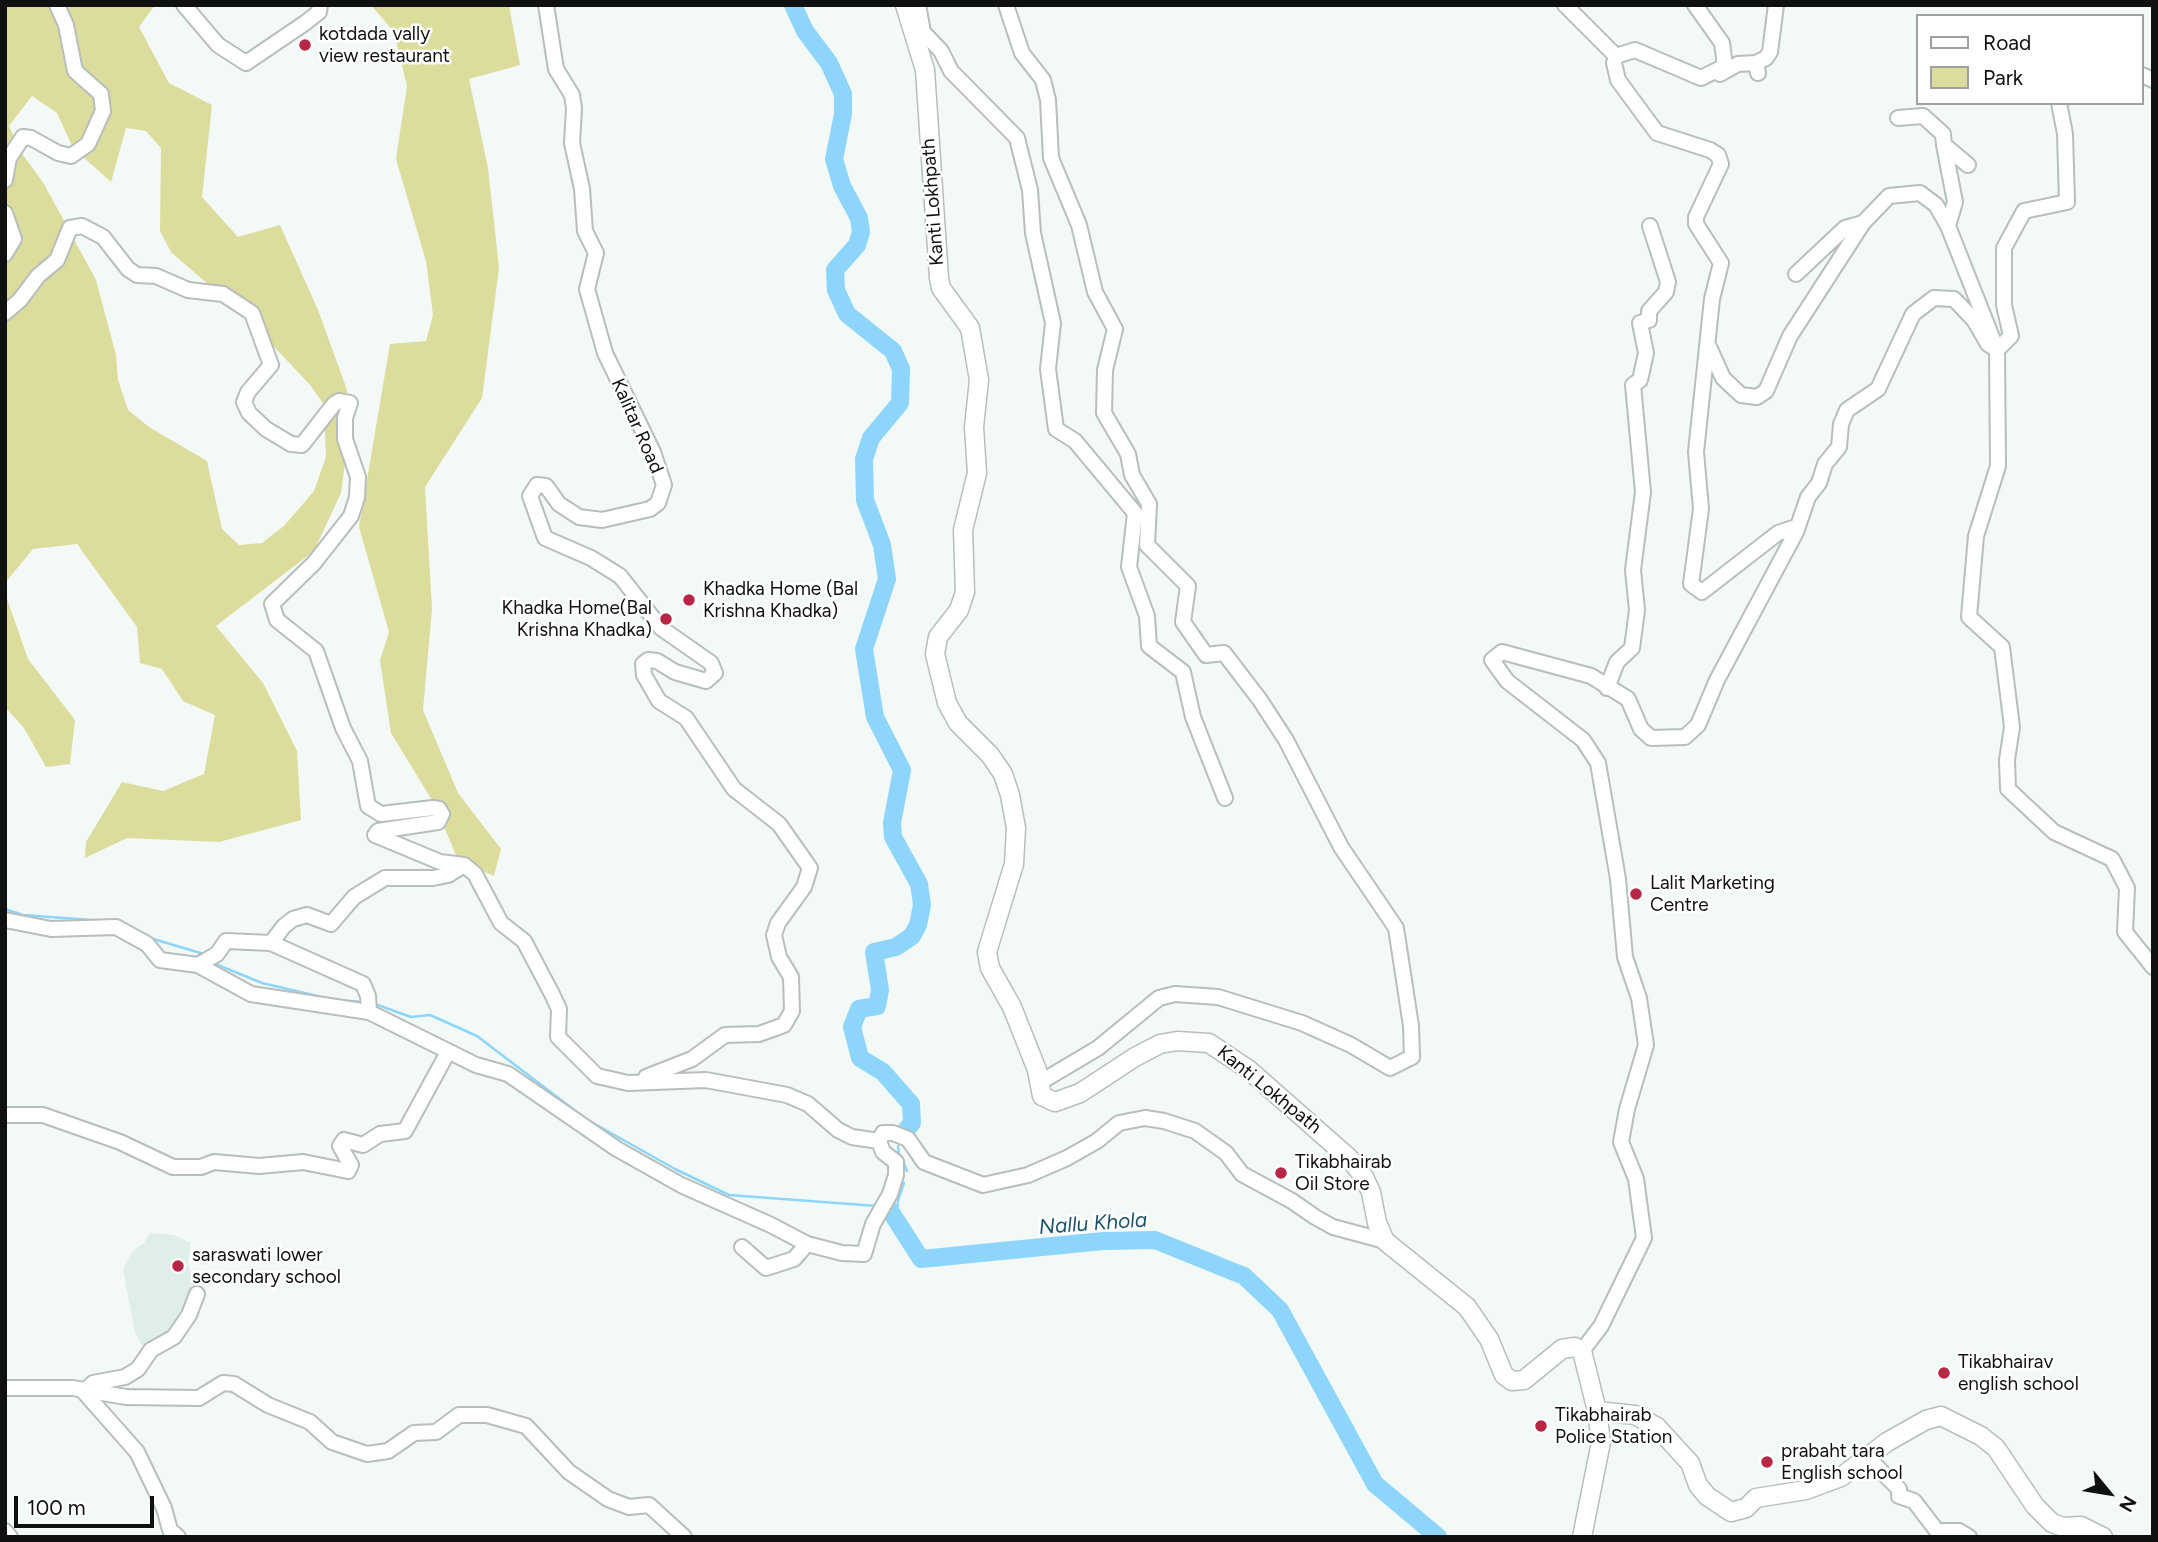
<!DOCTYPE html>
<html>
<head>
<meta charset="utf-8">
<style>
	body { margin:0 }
	#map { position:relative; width:2158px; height:1542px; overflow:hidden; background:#f3f9f7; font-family:Figtree,sans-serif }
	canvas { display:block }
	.frame { position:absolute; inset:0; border:7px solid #0f1110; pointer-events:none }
	.legend { position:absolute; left:1916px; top:14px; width:228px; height:91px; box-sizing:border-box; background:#fff; border:2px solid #9fa09f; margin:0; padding:9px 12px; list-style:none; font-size:21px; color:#0f1110 }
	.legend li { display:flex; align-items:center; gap:14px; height:35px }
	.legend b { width:35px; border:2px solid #9fa09f }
	.north { position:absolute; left:2074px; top:1458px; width:70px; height:70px; -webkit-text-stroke:5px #fff; paint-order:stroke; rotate:120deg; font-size:19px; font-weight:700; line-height:28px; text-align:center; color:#0f1110 }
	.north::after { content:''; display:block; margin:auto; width:24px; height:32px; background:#0f1110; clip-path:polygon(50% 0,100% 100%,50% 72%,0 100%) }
	.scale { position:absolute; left:14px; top:1496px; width:140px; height:32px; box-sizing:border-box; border:4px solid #0f1110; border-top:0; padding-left:9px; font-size:21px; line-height:24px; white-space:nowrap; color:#0f1110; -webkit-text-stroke:5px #fff; paint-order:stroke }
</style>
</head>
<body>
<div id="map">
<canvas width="2158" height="1542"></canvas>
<div class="frame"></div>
<ul class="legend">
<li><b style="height:9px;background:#fff"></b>Road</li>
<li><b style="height:19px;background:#dcdc9c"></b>Park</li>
</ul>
<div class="north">N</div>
<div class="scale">100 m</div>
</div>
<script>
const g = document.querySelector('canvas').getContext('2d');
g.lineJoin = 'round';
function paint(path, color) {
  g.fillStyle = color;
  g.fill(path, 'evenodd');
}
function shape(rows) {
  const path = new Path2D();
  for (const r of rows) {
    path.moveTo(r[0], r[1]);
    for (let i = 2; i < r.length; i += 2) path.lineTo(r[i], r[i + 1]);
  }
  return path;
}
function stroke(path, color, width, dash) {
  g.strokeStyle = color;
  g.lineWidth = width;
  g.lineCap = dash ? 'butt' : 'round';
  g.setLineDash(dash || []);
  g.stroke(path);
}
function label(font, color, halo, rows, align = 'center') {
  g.font = font + ' Figtree,sans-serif';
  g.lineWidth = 5;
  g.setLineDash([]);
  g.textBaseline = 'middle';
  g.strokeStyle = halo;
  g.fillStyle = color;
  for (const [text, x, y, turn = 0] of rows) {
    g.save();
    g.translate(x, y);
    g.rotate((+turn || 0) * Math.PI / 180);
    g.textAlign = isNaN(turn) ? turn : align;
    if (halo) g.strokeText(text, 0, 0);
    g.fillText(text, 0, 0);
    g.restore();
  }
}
const built = shape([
	[150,1233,174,1235,191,1243,188,1262,193,1291,177,1324,157,1344,145,1351,135,1333,123,1269,133,1251,144,1243]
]);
const green = shape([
	[5,5,155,5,139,27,169,83,212,105,202,197,238,237,280,225,318,310,346,387,352,413,341,493,314,551,216,626,263,683,297,751,301,820,219,842,127,838,85,858,86,842,122,782,163,791,204,774,215,715,183,701,162,669,140,663,137,627,77,544,33,549,5,583,5,240,8,236,5,227],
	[32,96,57,113,73,148,111,182,126,128,146,131,161,148,160,231,171,252,249,320,311,386,324,405,326,457,314,491,284,526,262,543,239,545,222,529,207,461,149,427,128,410,118,380,116,355,96,280,44,184,21,152,9,126],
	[371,5,509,5,520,65,469,79,488,168,499,268,482,398,425,487,432,609,423,710,458,793,501,849,494,876,458,860,435,805,391,733,380,660,389,632,359,527,390,344,426,341,433,315,426,261,396,159,407,86,394,32],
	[5,593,28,659,75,720,70,764,46,767,24,728,5,707]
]);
const stream = shape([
	[5,909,23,915,105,921],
	[150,938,204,954],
	[213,963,262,983,330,999],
	[337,1000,362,1002],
	[375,1004,411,1017,430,1015,477,1036,586,1119,675,1169,729,1195,877,1206],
	[898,1146,899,1156],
	[903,1161,907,1171],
	[897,1222,898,1200,904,1183]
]);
const river = shape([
	[793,5,805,31,829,63,843,94,843,114,834,159,842,186,859,218,861,232,857,245,835,270,836,290,847,314,893,351,901,369,900,403,871,438,864,459,865,500,882,545,887,579,864,649,875,717,902,770,892,823,893,837,919,884,922,905,918,925,912,936,896,947,874,952,880,990,877,1006,859,1009,852,1027,860,1058,883,1072,911,1104,912,1123,902,1135],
	[889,1209,921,1259,1103,1241,1155,1240,1244,1276,1280,1310,1375,1484,1438,1537]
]);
const minor = shape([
	[184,5,218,45,246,63,305,23,319,12,320,5],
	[546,5,556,69,572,95,574,108,572,143,582,189,585,231,596,253,587,289,605,353,653,452,664,485,658,503,650,509,602,520,579,517,559,504,546,486,537,485,530,496,545,538,591,558,620,576,661,628,711,663,715,673,706,681,675,672,657,661,648,660,643,664,644,675,659,701,686,718,734,789,779,824,810,868,804,887,778,923,774,935,779,957,791,977,792,1011,784,1025,759,1034,725,1035,692,1059,646,1077],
	[918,5,923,32,941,51,951,71,1017,138,1030,190,1033,233,1053,323,1048,369,1056,429,1075,441,1135,513,1129,567,1147,616,1149,646,1183,672,1193,717,1225,798],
	[1006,5,1022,53,1043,80,1048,100,1051,158,1079,225,1095,292,1115,329,1105,370,1104,413,1128,454,1132,475,1149,504,1147,545,1188,586,1183,622,1206,655,1224,653,1260,700,1286,740,1341,847,1396,928,1411,1026,1412,1057,1390,1068,1351,1045,1302,1023,1218,997,1175,994,1159,998,1098,1048,1039,1083],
	[1565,5,1616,56],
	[1616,56,1635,50,1701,78,1725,66,1722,43,1695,5],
	[1756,63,1766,58,1770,52,1776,5],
	[1720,74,1738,64,1756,63,1758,73],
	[2142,75,2153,80],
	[1898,118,1923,116,1943,134,1944,145],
	[5,180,9,158,23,137,31,138,58,153,71,156,88,144,103,111,101,94,75,71,66,25,57,5],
	[5,213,14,239,5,254],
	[1948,226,1955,202,1944,145,1968,165],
	[1796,274,1845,228,1863,223],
	[5,313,20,300,38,276,57,260,70,228,82,226,103,237,128,269,137,275,156,276,188,290,223,294,252,313,271,365,248,392,244,402,249,413,266,429,291,444,302,445,334,404,339,401,350,403,345,418,345,439,358,477,357,497,351,516,314,563,272,604,277,620,316,651,343,728,360,761,368,806,381,814,433,808,439,809,442,814,438,822,378,831,375,835,440,862,464,865,475,874,501,923,524,941,552,994,559,1009,558,1037,597,1076,628,1083,706,1080,787,1095,808,1104,838,1130,852,1137,879,1141,883,1152,896,1162,896,1175,890,1194,873,1224,864,1254,842,1253,807,1244,771,1225,681,1185,617,1149,508,1074,476,1065,369,1012,251,994,198,965,160,960,147,944,116,927,51,929,5,920],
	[1709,347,1723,378,1741,395,1757,397,1766,391,1790,336,1863,223,1889,196,1920,193,1936,205,1948,226,1997,350,1998,466,1976,536,1969,617,2002,647,2012,727,2007,760,2008,789,2054,832,2112,859,2127,888,2125,932,2153,967],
	[1796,532,1808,497,1819,483,1825,464,1839,447,1841,424,1847,410,1878,389,1913,314,1934,298,1954,299,1974,320,1988,344,1997,350,2011,336,2004,305,2004,248,2024,211,2067,202,2065,134,2059,103],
	[1607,688,1617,662,1632,648,1637,610,1633,570,1643,492,1633,385,1640,380,1646,353,1640,323,1649,320,1649,311,1666,292,1668,282,1650,226],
	[271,943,284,926,293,919,307,915,331,924,354,897,385,878,433,878,448,875,464,865],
	[198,965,217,954,226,941,271,943,363,984,368,996,369,1012],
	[5,1115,43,1115,120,1142,173,1167,201,1167,214,1162,259,1166,303,1162,348,1171,351,1165,340,1146,344,1140,363,1145,380,1134,405,1131,448,1052],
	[879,1141,883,1133,893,1133,908,1139,924,1162,983,1185,1028,1175,1067,1158,1097,1141,1119,1123,1145,1118,1164,1121,1195,1131,1226,1153,1242,1174,1292,1201,1315,1217,1333,1227,1385,1241],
	[742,1247,766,1268,794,1259,807,1244],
	[1582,1351,1601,1326,1644,1238,1636,1179,1621,1142,1627,1109,1646,1045,1639,998,1625,957,1618,879,1598,763,1583,740,1507,681,1492,660,1502,652,1591,676,1628,699,1641,729,1651,738,1685,737,1698,725,1717,680,1796,532,1793,528,1778,533,1702,592,1691,584,1701,509,1696,452,1712,299,1721,263,1696,224,1696,217,1721,164,1718,155,1710,150,1657,133,1618,80,1614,63,1616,56],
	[5,1388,73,1388,126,1397,199,1398,223,1383,234,1384,268,1405,310,1422,332,1442,367,1454,388,1451,414,1433,436,1432,459,1415,487,1415,526,1426,569,1472,608,1499,629,1507,649,1505,684,1537],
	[1870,1455,1875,1465,1899,1489,1899,1496,1914,1501,1937,1531,1959,1531,1969,1537],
	[5,1531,10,1537],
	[178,1537,170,1530,164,1508,137,1452,84,1392,93,1383,125,1377,138,1369,151,1350,174,1337,189,1315,197,1294]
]);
const major = shape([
	[905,5,925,70,939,278,941,288,970,328,979,380,974,427,977,473,963,530,965,592,959,610,938,637,935,654,947,703,958,723,990,755,1003,774,1010,795,1016,828,1014,864,987,952,990,968,1012,1007,1037,1070,1042,1096,1055,1102,1080,1093,1135,1057,1160,1044,1177,1041,1209,1043,1249,1070,1349,1158,1364,1177,1371,1192,1377,1223,1385,1241,1467,1307,1489,1339,1504,1375,1512,1381,1524,1380,1562,1349,1575,1347,1582,1351,1597,1411,1601,1442,1582,1537],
	[1597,1411,1635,1415,1657,1427,1690,1463,1698,1485,1707,1496,1731,1512,1746,1508,1756,1498,1806,1490,1841,1477,1887,1442,1926,1420,1941,1416,1981,1436,1996,1448,2035,1506,2052,1523,2063,1527,2081,1526,2103,1537]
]);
const markers = [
	[305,45,7,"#b82645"],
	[689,600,7,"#b82645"],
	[666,619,7,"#b82645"],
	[1636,894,7,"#b82645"],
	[1281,1173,7,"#b82645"],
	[178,1266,7,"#b82645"],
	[1944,1373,7,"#b82645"],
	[1541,1426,7,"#b82645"],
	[1767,1462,7,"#b82645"]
];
const poiNames = [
	["kotdada vally",319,34],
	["view restaurant",319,56],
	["Khadka Home (Bal",703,589],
	["Krishna Khadka)",703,611],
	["Khadka Home(Bal",652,608,"right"],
	["Krishna Khadka)",652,630,"right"],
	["Lalit Marketing",1650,883],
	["Centre",1650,905],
	["Tikabhairab",1295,1162],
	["Oil Store",1295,1184],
	["saraswati lower",192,1255],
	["secondary school",192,1277],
	["Tikabhairav",1958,1362],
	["english school",1958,1384],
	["Tikabhairab",1555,1415],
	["Police Station",1555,1437],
	["prabaht tara",1781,1451],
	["English school",1781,1473]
];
const streetNames = [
	["Kanti Lokhpath",933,202,-94],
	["Kalitar Road",637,426,66],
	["Kanti Lokhpath",1269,1090,39]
];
const waterNames = [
	["Nallu Khola",1093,1224,-4]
];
paint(built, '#dfeee8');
paint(green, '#dcdc9c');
stroke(stream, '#8ed5fb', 2.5);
stroke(river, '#8ed5fb', 18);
stroke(minor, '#b7bebb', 18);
stroke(major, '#b7bebb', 21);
stroke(minor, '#fff', 14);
stroke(major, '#fff', 18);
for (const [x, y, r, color] of markers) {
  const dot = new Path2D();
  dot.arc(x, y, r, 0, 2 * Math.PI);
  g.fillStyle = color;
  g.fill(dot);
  stroke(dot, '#fff', 2.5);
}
label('19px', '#0f1110', '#fff', poiNames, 'left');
label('19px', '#0f1110', '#fff', streetNames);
label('italic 21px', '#1b526c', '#fff', waterNames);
</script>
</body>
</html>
